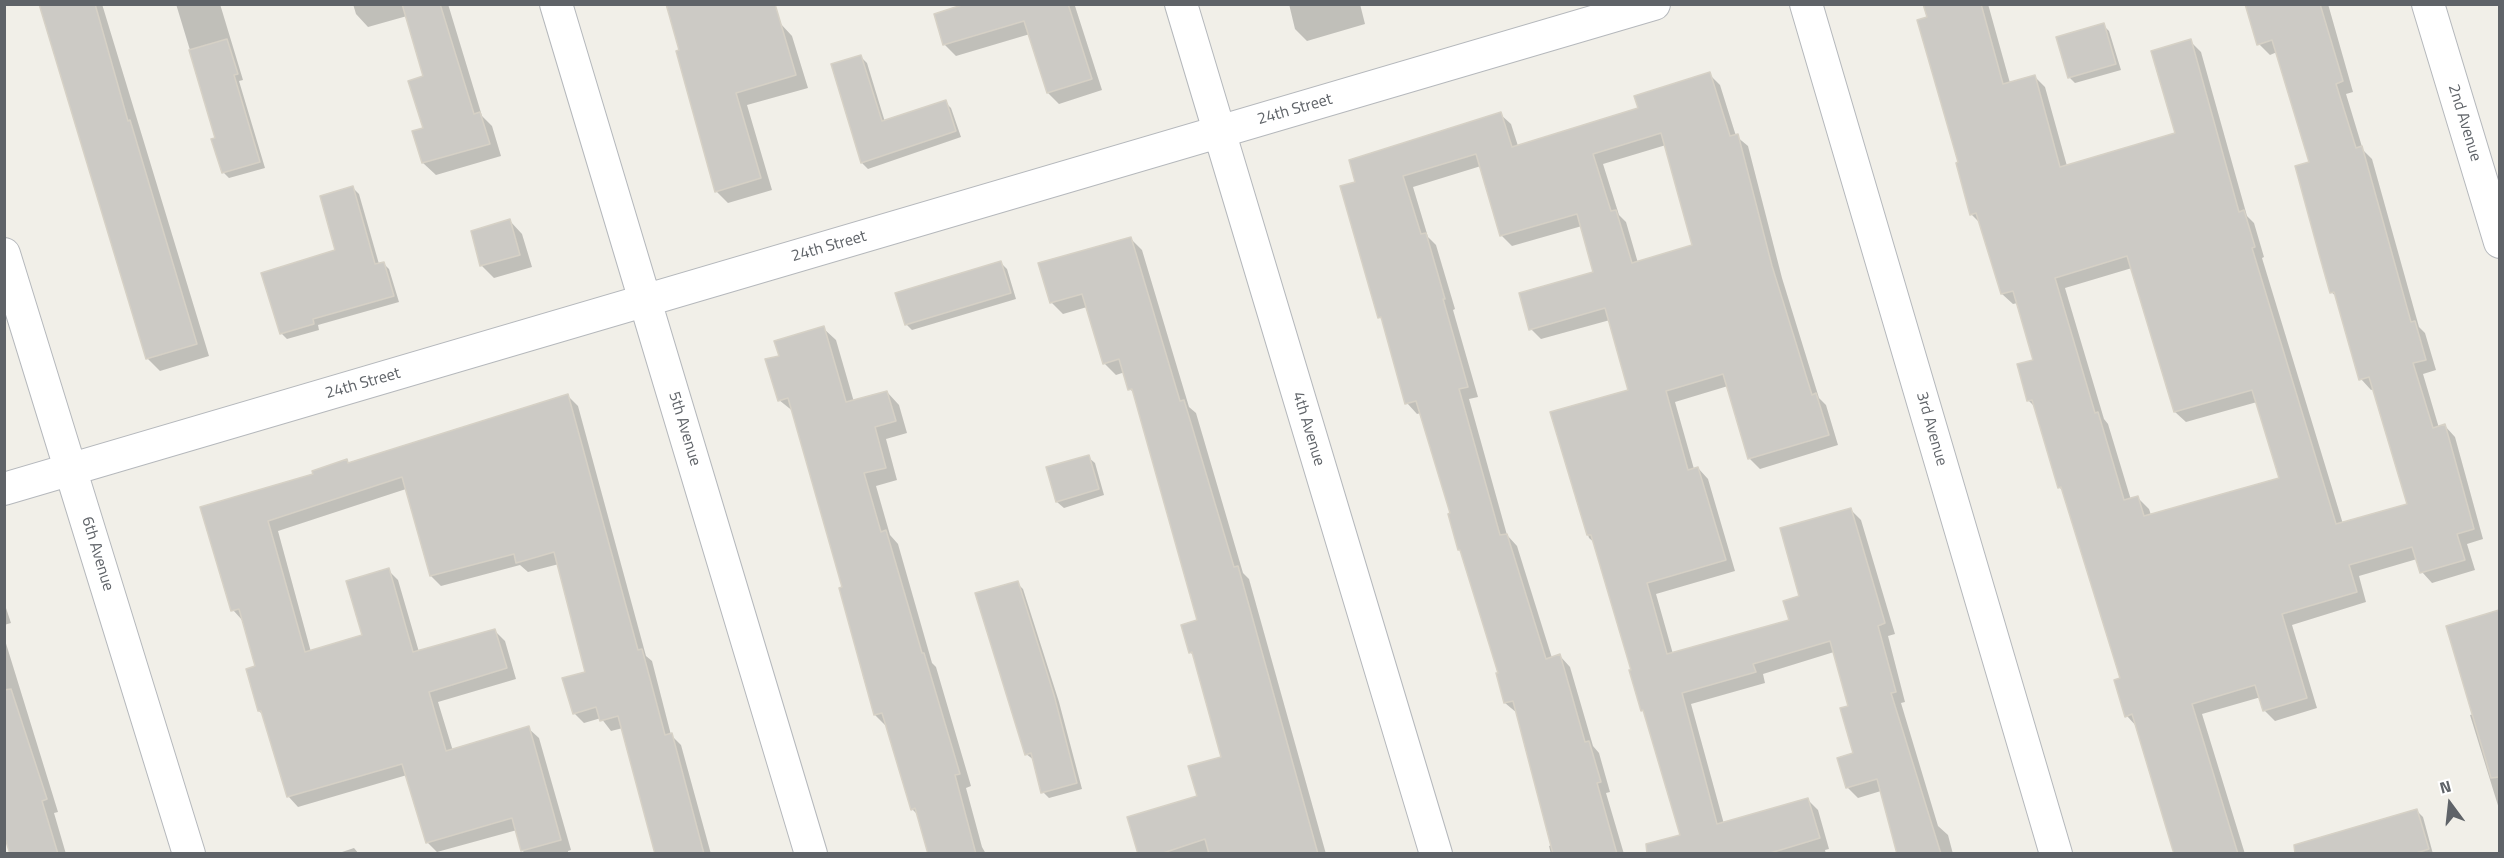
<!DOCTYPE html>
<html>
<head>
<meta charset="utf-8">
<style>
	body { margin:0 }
	#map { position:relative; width:2504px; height:858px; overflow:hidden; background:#f1efe8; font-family:"Titillium Web",sans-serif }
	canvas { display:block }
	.frame { position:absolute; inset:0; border:6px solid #5f6368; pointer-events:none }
	.north { position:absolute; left:2420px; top:774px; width:60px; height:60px; -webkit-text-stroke:4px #fff; paint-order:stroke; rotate:345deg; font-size:16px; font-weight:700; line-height:24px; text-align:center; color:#5f6368 }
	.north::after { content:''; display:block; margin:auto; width:21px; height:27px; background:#5f6368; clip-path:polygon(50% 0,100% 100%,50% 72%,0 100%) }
</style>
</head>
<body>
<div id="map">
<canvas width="2504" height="858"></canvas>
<div class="frame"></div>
<div class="north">N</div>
</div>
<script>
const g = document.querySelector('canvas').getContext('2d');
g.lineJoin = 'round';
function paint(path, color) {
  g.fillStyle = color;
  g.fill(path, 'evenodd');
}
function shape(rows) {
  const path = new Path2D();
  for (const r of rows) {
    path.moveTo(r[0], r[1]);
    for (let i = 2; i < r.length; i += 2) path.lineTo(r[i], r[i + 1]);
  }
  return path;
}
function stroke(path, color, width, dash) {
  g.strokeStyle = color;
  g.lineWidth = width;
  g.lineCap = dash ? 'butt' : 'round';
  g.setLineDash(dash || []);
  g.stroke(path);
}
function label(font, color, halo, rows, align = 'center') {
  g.font = font + ' "Titillium Web",sans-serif';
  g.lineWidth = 5;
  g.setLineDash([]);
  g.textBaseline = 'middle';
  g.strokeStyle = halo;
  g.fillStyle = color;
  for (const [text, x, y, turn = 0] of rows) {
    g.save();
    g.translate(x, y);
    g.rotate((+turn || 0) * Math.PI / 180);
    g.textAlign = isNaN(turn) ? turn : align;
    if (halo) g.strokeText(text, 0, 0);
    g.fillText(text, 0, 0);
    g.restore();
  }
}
const shadow = shape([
	[41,4,102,4,209,356,160,371,147,358],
	[176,4,220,4,243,80,239,81,265,168,229,178,223,172,217,139],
	[353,4,448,4,482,116,492,126,501,156,436,175,423,163,425,77,407,16,368,27,356,14],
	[970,4,1081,4,1075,6,1102,90,1059,104,1048,93,1030,34,956,56,944,44],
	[1289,4,1360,4,1365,24,1307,41,1295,29],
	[1925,4,1988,4,2010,83,2034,76,2045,87,2067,166,2177,134,2190,41,2201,52,2247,216,2254,223,2264,257,2262,258,2343,524,2409,505,2374,389,2371,390,2361,379,2337,297,2331,292,2311,163,2277,52,2270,55,2259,44,2247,4,2328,4,2353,92,2346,94,2363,150,2372,159,2419,327,2425,333,2436,370,2423,374,2439,428,2445,426,2455,437,2483,539,2467,544,2475,570,2432,583,2422,572,2417,559,2359,576,2366,602,2292,625,2317,708,2275,721,2264,710,2261,697,2202,714,2245,854,2170,854,2175,852,2137,727,2127,716,2122,679,2064,492,2059,487,2036,408,2028,400,2034,361,2018,303,2013,304,2002,294,1981,224,1971,214],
	[2132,268,2175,412,2186,422,2257,402,2281,479,2151,515,2149,509,2138,498,2131,500,2108,424,2104,419,2065,288],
	[780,23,792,36,808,88,747,105,772,190,728,203,716,191,678,52],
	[2103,25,2109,31,2121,70,2075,83,2069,77],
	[861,57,867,63,885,122,945,102,951,108,961,137,868,169,862,163],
	[1709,74,1720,85,1736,136,1748,146,1782,278,1819,398,1826,405,1838,445,1760,469,1749,458,1728,386,1675,402,1694,469,1698,468,1708,479,1735,571,1656,594,1673,654,1791,621,1800,597,1851,510,1861,520,1895,634,1888,636,1905,702,1901,703,1938,826,1948,835,1953,854,1897,854,1881,791,1858,798,1847,787,1855,754,1850,707,1834,652,1763,674,1765,683,1691,704,1724,824,1808,800,1818,810,1829,849,1825,850,1826,854,1687,854,1646,714,1642,710,1596,544,1589,538,1552,413,1630,391,1610,320,1541,339,1531,329,1595,273,1582,226,1512,246,1501,235,1481,166,1413,187,1428,237,1436,245,1455,309,1453,310,1478,397,1469,399,1507,535,1517,546,1552,658,1560,656,1570,667,1593,746,1599,753,1610,792,1606,793,1624,854,1551,854,1549,846,1552,845,1517,713,1505,703,1500,674,1463,554,1459,549,1452,514,1421,413,1417,414,1407,403,1342,187,1357,183,1500,114,1511,124,1518,146,1640,109],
	[1666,145,1694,246,1638,263,1626,222,1619,215,1603,164],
	[353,188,359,194,379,264,383,263,389,269,399,302,318,325,319,330,287,339,281,333,337,251],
	[510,221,522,234,532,267,494,278,482,266,473,232],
	[1131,239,1142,250,1189,407,1196,413,1243,573,1249,579,1326,854,1140,854,1199,797,1223,758,1194,656,1190,652,1199,621,1136,395,1130,389,1125,372,1116,375,1104,363,1087,307,1063,314,1051,302],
	[1001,263,1007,269,1016,299,912,330,906,324],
	[823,328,836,340,854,402,887,392,899,405,907,433,886,439,897,480,876,486,890,535,898,544,932,663,936,667,971,786,966,788,982,847,986,854,929,854,919,816,912,809,887,727,875,715,862,673,864,672,844,588,794,412,779,400,781,357],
	[568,396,578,406,646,656,652,661,671,735,681,745,711,854,657,854,623,728,611,731,601,718,584,723,574,713,587,673,559,564,528,572,520,565,441,586,431,576,406,489,278,531,311,652,364,636,388,570,398,580,419,652,495,631,505,641,516,679,438,702,453,751,528,728,539,738,571,850,568,851,568,854,524,854,517,830,437,852,427,842,407,775,298,807,288,796,264,716,259,711,257,667,243,621,233,610,202,508,315,475,346,461,349,464],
	[1088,457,1095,463,1104,495,1064,508,1057,502,1048,468],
	[1017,583,1023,589,1059,702,1082,789,1049,798,1043,792,1034,760,1026,754],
	[4,602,11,623,4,625],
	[2495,613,2500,618,2500,812,2470,715,2474,714],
	[4,637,58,812,54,813,66,854,11,854,4,830],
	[2417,811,2423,817,2433,854,2302,854],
	[354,848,359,854,336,854]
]);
const building = shape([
	[39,4,95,4,128,121,130,120,197,344,146,359,39,4],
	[402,4,440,4,474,114,480,112,490,144,422,163,412,131,423,128,408,81,423,76,402,4],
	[666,4,775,4,796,75,736,93,761,178,715,192,676,51,679,50,666,4],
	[965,4,1068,4,1092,79,1047,93,1024,21,943,45,934,14,965,4],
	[1923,4,1981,4,2003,84,2035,75,2060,167,2175,133,2151,51,2191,39,2239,212,2244,210,2255,247,2252,248,2336,524,2407,504,2369,377,2359,380,2334,292,2330,293,2319,254,2295,166,2309,162,2272,40,2257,45,2245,4,2320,4,2343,81,2336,84,2356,148,2362,146,2411,322,2415,321,2426,360,2413,363,2433,428,2445,424,2474,529,2457,534,2465,560,2420,573,2412,547,2349,565,2357,592,2282,614,2307,698,2263,711,2255,685,2192,704,2238,854,2174,854,2132,714,2125,717,2114,680,2120,678,2061,487,2058,488,2032,400,2027,401,2017,364,2033,360,2013,291,2001,294,1976,213,1970,215,1956,163,1958,162,1917,20,1927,17,1923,4],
	[2127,256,2174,412,2252,390,2279,478,2144,516,2138,496,2124,500,2098,412,2095,413,2055,278,2127,256],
	[2104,23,2116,64,2068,78,2056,37,2104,23],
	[227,39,238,74,234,75,260,162,222,173,211,139,215,138,189,50,227,39],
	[861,55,882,121,946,100,956,131,861,163,831,64,861,55],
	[1710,72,1730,136,1738,134,1772,266,1812,395,1816,393,1829,435,1748,459,1723,374,1666,391,1688,470,1698,467,1726,560,1647,583,1667,654,1789,620,1783,601,1799,596,1780,528,1851,508,1885,623,1878,626,1896,692,1891,693,1941,854,1897,854,1877,779,1846,788,1837,758,1853,753,1840,708,1848,706,1830,641,1753,664,1756,672,1682,693,1717,824,1808,798,1820,838,1767,854,1647,854,1646,844,1680,835,1643,710,1641,711,1629,670,1631,670,1591,535,1587,535,1550,412,1628,390,1605,308,1529,330,1519,293,1593,272,1577,214,1500,236,1476,154,1403,176,1421,234,1426,233,1445,299,1443,299,1468,387,1459,389,1500,535,1507,534,1546,659,1560,654,1585,742,1589,741,1601,782,1597,783,1617,854,1553,854,1513,701,1504,703,1496,673,1498,673,1460,550,1458,550,1448,514,1450,513,1416,401,1405,404,1381,317,1378,318,1340,186,1355,182,1349,160,1501,112,1512,147,1638,108,1634,96,1710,72],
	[1661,133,1692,245,1632,263,1616,210,1611,211,1593,154,1661,133],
	[353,186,375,264,384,262,394,296,313,319,314,324,280,334,261,273,335,250,320,196,353,186],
	[510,219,520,255,480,266,471,231,510,219],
	[1131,237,1180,401,1184,400,1234,567,1238,566,1318,854,1209,854,1205,839,1160,854,1138,854,1127,817,1197,796,1188,766,1221,757,1192,652,1189,653,1181,625,1197,620,1132,389,1128,390,1119,359,1103,364,1082,294,1050,303,1038,263,1131,237],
	[1001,261,1011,293,905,325,895,293,1001,261],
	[824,326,846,402,887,391,896,421,875,427,886,468,864,473,881,532,886,530,922,653,924,653,960,774,955,775,976,854,928,854,915,808,911,810,882,713,874,715,839,588,842,587,788,398,778,401,765,359,779,356,774,341,824,326],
	[568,394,638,650,642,649,665,735,672,733,704,854,655,854,618,716,600,721,596,707,573,714,562,678,585,672,554,552,516,563,514,554,430,576,402,477,268,521,305,652,362,635,346,581,389,568,413,652,495,629,507,668,429,692,446,751,529,726,561,840,521,851,512,818,426,843,402,764,287,797,261,711,258,711,246,669,255,666,239,609,231,611,200,507,313,474,312,471,347,459,348,463,568,394],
	[1089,455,1099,489,1056,502,1046,467,1089,455],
	[1018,581,1054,695,1077,783,1041,793,1031,753,1025,755,975,593,1018,581],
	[2499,610,2499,777,2491,778,2446,626,2499,610],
	[11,689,47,799,42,801,58,854,10,854,4,835,4,690,11,689],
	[2417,809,2429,849,2413,854,2295,854,2294,845,2417,809]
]);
const minor = shape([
	[556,4,811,854],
	[1181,4,1436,854],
	[1806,4,2056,854],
	[2428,4,2500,242],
	[4,254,189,854],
	[4,489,1654,4]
]);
const streetNames = [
	["24th Street",1295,110,-16],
	["2nd Avenue",2464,123,73],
	["24th Street",829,247,-16],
	["24th Street",363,384,-16],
	["5th Avenue",684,429,73],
	["4th Avenue",1308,429,73],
	["3rd Avenue",1931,429,74],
	["6th Avenue",97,554,73]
];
paint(shadow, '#0003');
paint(building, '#cccac5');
stroke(building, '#d6d1c6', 1.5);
stroke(minor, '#b5b8bc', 34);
stroke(minor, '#fff', 32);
label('16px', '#5f6368', '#fff', streetNames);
</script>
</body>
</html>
